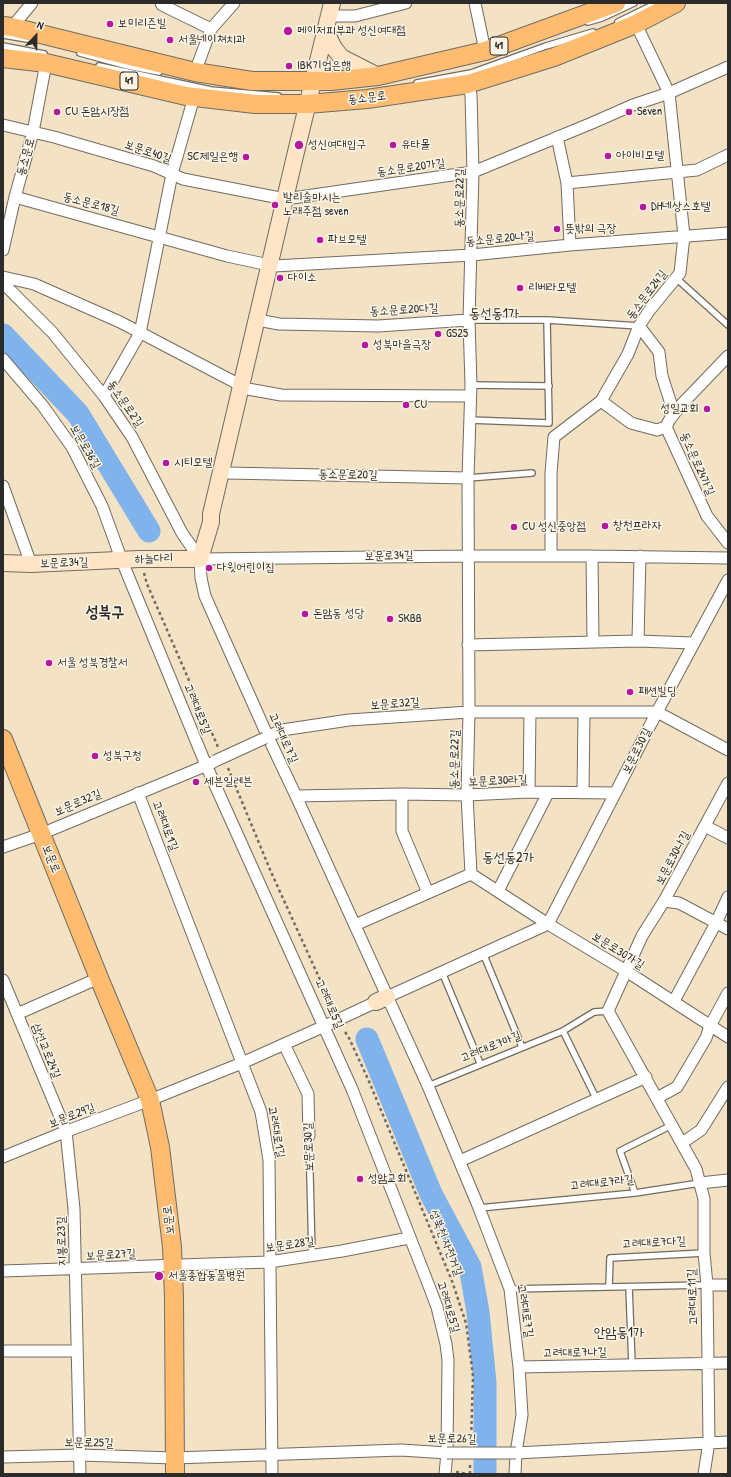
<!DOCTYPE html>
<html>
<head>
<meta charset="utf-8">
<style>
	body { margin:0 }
	#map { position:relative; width:731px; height:1477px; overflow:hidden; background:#f4e2c5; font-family:"Patrick Hand",sans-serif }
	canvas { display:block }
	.frame { position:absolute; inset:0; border:4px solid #2b2b2b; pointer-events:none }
	.north { position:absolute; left:16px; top:16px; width:40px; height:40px; -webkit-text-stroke:3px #fcf5e5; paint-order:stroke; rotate:22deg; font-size:11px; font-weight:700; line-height:16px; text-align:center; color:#2b2b2b }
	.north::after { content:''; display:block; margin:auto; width:14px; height:18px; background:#2b2b2b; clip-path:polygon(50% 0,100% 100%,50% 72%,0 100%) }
</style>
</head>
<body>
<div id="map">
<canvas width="731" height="1477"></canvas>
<div class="frame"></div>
<div class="north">N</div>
</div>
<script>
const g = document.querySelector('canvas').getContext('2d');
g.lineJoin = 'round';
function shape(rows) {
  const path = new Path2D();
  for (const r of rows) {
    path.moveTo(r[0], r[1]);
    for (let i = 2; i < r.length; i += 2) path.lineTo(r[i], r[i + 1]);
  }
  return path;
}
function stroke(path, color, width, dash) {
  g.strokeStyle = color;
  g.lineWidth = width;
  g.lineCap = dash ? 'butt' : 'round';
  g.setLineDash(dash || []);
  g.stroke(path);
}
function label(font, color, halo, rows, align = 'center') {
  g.font = font + ' "Patrick Hand","Poor Story",sans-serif';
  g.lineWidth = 3;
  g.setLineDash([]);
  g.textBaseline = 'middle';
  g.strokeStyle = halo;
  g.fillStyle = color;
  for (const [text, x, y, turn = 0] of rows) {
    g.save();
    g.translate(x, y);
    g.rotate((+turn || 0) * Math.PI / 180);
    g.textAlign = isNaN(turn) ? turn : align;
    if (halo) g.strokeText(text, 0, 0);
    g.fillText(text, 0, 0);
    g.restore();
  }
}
const river = shape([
	[3,335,78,414,149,531],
	[367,1039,431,1194,470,1267,478,1312,485,1383,485,1474]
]);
const path = shape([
	[144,573,147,584,218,747],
	[228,768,271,872,332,1006],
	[345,1032,348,1036,368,1079,452,1281,466,1323,473,1376,471,1442],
	[456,1472,468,1474],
	[470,1474,470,1463]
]);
const lane = shape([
	[588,22,602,18,634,3],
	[618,22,657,3],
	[3,35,27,39],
	[3,46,44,54],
	[80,53,128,66,159,72],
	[99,66,211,90,278,96],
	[417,83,471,73,546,46,593,32],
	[676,278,728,325],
	[469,320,547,320,639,326],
	[471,385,549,386],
	[470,420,549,423,547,320],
	[468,478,532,473],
	[483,953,522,1047],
	[442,972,480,1063],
	[563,1031,597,1100],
	[428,1086,563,1031,594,1012,608,1011],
	[309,1136,312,1255],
	[635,1193,620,1151,672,1125],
	[479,1208,635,1193,700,1183],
	[609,1287,610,1258,704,1253],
	[629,1287,632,1365],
	[510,1289,707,1285]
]);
const street = shape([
	[161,3,162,5,211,29,195,72],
	[475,3,485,51],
	[329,16,355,16,406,3],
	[12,27,32,3],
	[211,29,234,3],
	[468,84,471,95,473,172,469,320,471,385,468,478,469,712,467,795,471,874],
	[3,125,54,137,154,166,183,179,285,199,473,172,592,123,633,105,669,93,728,67],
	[557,137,567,183,570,245],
	[567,183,697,170,728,155],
	[15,197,227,256,269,265],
	[3,250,15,197,33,132,46,63],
	[274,266,472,255,570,245,728,233],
	[3,277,34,284,120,322,242,386],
	[3,283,52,332,104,396,132,437,182,533,200,559],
	[263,321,279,324,378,326,469,320],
	[639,326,659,352,662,376,674,413],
	[728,356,681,405,670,419,666,427,707,516,728,543],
	[3,359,43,406,72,447,102,506,122,561,206,765,352,1089,429,1286,437,1307,446,1344,448,1360,447,1453,445,1474],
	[248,389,281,395,470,396],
	[104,396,140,333,172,174,194,97],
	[601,401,631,423,657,430,666,427],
	[227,473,468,478],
	[3,486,31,564],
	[551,556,551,473,554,437,601,401,628,354,639,326,649,311,680,273,684,236,669,93,636,24],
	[592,556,593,642],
	[200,559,201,578,205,596,268,737,296,796,428,1086,479,1208,510,1289,519,1367,522,1415,516,1453,515,1474],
	[200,559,469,556,592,556,728,558],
	[638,641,640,556],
	[468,645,638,641,693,643],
	[265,738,282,730,349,720,469,712,657,712,728,750],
	[529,792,530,712],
	[138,793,261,1112,269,1160,272,1474],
	[583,793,584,712],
	[402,794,402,831,428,893],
	[296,796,402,794,467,795,529,792,615,793],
	[705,826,728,838],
	[3,847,41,834,212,763],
	[471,874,548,924,626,971,728,1037],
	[498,891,548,793],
	[664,901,679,903,728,929],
	[355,925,471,874],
	[3,980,66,1131,74,1209,80,1474],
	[387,997,548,924,657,712,728,580],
	[674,1001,716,923,728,897],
	[17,1014,99,978],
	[284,1044,308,1094,309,1136],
	[657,1098,677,1087,706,1038,710,1026,728,993],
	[682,1143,701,1130,728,1087],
	[3,1157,62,1133,150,1100,242,1063,329,1024,376,1002],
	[460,1161,646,1077],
	[700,1183,728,1180],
	[3,1271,269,1262,342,1251,409,1238],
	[707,1285,728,1285],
	[3,1351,77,1351],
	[519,1367,728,1363],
	[516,1453,728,1442],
	[3,1457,79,1455,175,1458,401,1450,447,1453],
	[704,1474,709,1442,707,1285,704,1253,704,1199,696,1169,608,1011,642,936,664,901,728,783]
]);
const secondary = shape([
	[325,30,334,48,341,57,378,76],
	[3,563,31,564,139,559,200,559,211,522,211,514,295,156,332,3],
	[376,1002,387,997]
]);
const primary = shape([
	[3,26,12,27,195,72,252,81,331,81,378,76,485,51,616,3],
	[3,58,46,63,186,96,255,104,307,104,367,99,468,84,554,57,636,24,676,3],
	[3,739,99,978,150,1100,160,1147,172,1247,174,1297,175,1474]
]);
const streetBridge = shape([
	[215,761,265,738],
	[447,1453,516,1453]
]);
const markers = [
	[110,24,4,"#b5179e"],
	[288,31,5,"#b5179e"],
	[170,40,4,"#b5179e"],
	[289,66,4,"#b5179e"],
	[57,112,4,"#b5179e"],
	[629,112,4,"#b5179e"],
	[299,145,5,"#b5179e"],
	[393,145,4,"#b5179e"],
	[608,156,4,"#b5179e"],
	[246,157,4,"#b5179e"],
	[275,205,4,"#b5179e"],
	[643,207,4,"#b5179e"],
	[557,229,4,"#b5179e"],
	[320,240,4,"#b5179e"],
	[280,278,4,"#b5179e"],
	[520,288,4,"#b5179e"],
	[438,334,4,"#b5179e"],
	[365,345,4,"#b5179e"],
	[406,405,4,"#b5179e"],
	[707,409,4,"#b5179e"],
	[166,463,4,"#b5179e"],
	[605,526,4,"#b5179e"],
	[514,527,4,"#b5179e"],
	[209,568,4,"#b5179e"],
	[305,614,4,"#b5179e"],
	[390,619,4,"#b5179e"],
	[49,663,4,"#b5179e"],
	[630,692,4,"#b5179e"],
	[95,756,4,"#b5179e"],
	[196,782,4,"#b5179e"],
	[360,1179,4,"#b5179e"],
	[159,1276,5,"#b5179e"]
];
const shields = [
	[499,46,18],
	[129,81,18]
];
const shieldNames = [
	["41",499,46],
	["41",129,81]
];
const poiNames = [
	["보미리즌빌",118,24],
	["메이저피부과 성신여대점",297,31],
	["서울네이쳐치과",178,40],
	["IBK기업은행",297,66],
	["CU 돈암시장점",65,112],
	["Seven",637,112],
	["성신여대입구",308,145],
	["유타몰",401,145],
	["아이비모텔",616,156],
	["SC제일은행",238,157,"right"],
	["발리술마시는",283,198],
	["노래주점 seven",283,212],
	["DH네상스호텔",651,207],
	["뜻밖의 극장",565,229],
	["파브모텔",328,240],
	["다이소",288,278],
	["리베라모텔",528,288],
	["GS25",446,334],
	["성북마을극장",373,345],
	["CU",414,405],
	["성일교회",699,409,"right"],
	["시티모텔",174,463],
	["창천프라자",613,526],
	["CU 성신중앙점",522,527],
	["다윗어린이집",217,568],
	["돈암동 성당",313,614],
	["SKBB",398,619],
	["서울 성북경찰서",57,663],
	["패션빌딩",638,692],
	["성북구청",103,756],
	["세븐일레븐",204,782],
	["성암교회",368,1179],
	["서울종합동물병원",168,1276]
];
const streetNames = [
	["동소문로",367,98,-7],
	["보문로40길",148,152,19],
	["동소문로",26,157,-74],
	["동소문로20가길",411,168,-8],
	["동소문로22길",460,198,-89],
	["동소문로18길",91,204,15],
	["동소문로20나길",500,239,-5],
	["동소문로24길",647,295,-53],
	["동소문로20다길",404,310,-3],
	["동소문로2길",125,404,55],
	["보문로36길",85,447,60],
	["동소문로24가길",697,464,66],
	["동소문로20길",348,475,1],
	["보문로34길",389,556,-1],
	["하늘다리",154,559,-2],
	["보문로34길",64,563,-2],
	["보문로32길",395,704,-4],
	["고려대로5길",197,709,68],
	["고려대로7길",283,738,65],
	["보문로30길",637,751,-63],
	["동소문로22길",455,759,-89],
	["보문로30라길",498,781,-2],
	["보문로32길",78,803,-23],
	["고려대로1길",165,826,69],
	["보문로30나길",673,858,-62],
	["보문로",51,859,68],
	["보문로30가길",618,951,32],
	["고려대로5길",329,1004,66],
	["고려대로7마길",491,1047,-22],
	["삼선교로24길",46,1051,68],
	["보문로29길",72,1116,-21],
	["고려대로1길",276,1132,80],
	["보문로30길",309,1147,-92],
	["고려대로7라길",602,1183,-6],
	["보문로",169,1220,-96],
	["지봉로23길",62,1241,-91],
	["성북천 자전거길",446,1243,68],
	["고려대로7다길",654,1243,-3],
	["보문로28길",290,1245,-8],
	["보문로27길",111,1255,-3],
	["고려대로11길",693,1297,-92],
	["고려대로5길",448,1307,73],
	["고려대로7길",525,1311,81],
	["고려대로7나길",575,1353,-1],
	["보문로26길",452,1439,1],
	["보문로25길",89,1443,1]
];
const quarterNames = [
	["동선동1가",494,314],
	["동선동2가",508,858],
	["안암동1가",619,1333]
];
const districtNames = [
	["성북구",105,613]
];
stroke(river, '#80b2ec', 23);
stroke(lane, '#716b61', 8);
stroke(street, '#716b61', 13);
stroke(secondary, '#716b61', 18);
stroke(primary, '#716b61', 20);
stroke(path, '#716b61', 2.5, [3, 3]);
stroke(lane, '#fff', 5.5);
stroke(street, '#fff', 11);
stroke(secondary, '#ffe4c6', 16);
stroke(primary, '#febc70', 18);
stroke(streetBridge, '#716b61', 13, []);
stroke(streetBridge, '#fff', 11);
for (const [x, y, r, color] of markers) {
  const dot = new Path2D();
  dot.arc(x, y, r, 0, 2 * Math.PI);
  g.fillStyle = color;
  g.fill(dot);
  stroke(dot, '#fcf5e5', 1.5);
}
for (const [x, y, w] of shields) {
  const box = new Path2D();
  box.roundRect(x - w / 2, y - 9, w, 18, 3);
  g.fillStyle = '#fcf5e5';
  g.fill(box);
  stroke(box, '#2b2b2b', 1);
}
label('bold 11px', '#2b2b2b', null, shieldNames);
label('12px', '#2b2b2b', '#fcf5e5', poiNames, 'left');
label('12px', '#2b2b2b', '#fcf5e5', streetNames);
label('14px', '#2b2b2b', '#fcf5e5', quarterNames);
label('bold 16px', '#2b2b2b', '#fcf5e5', districtNames);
</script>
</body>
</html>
